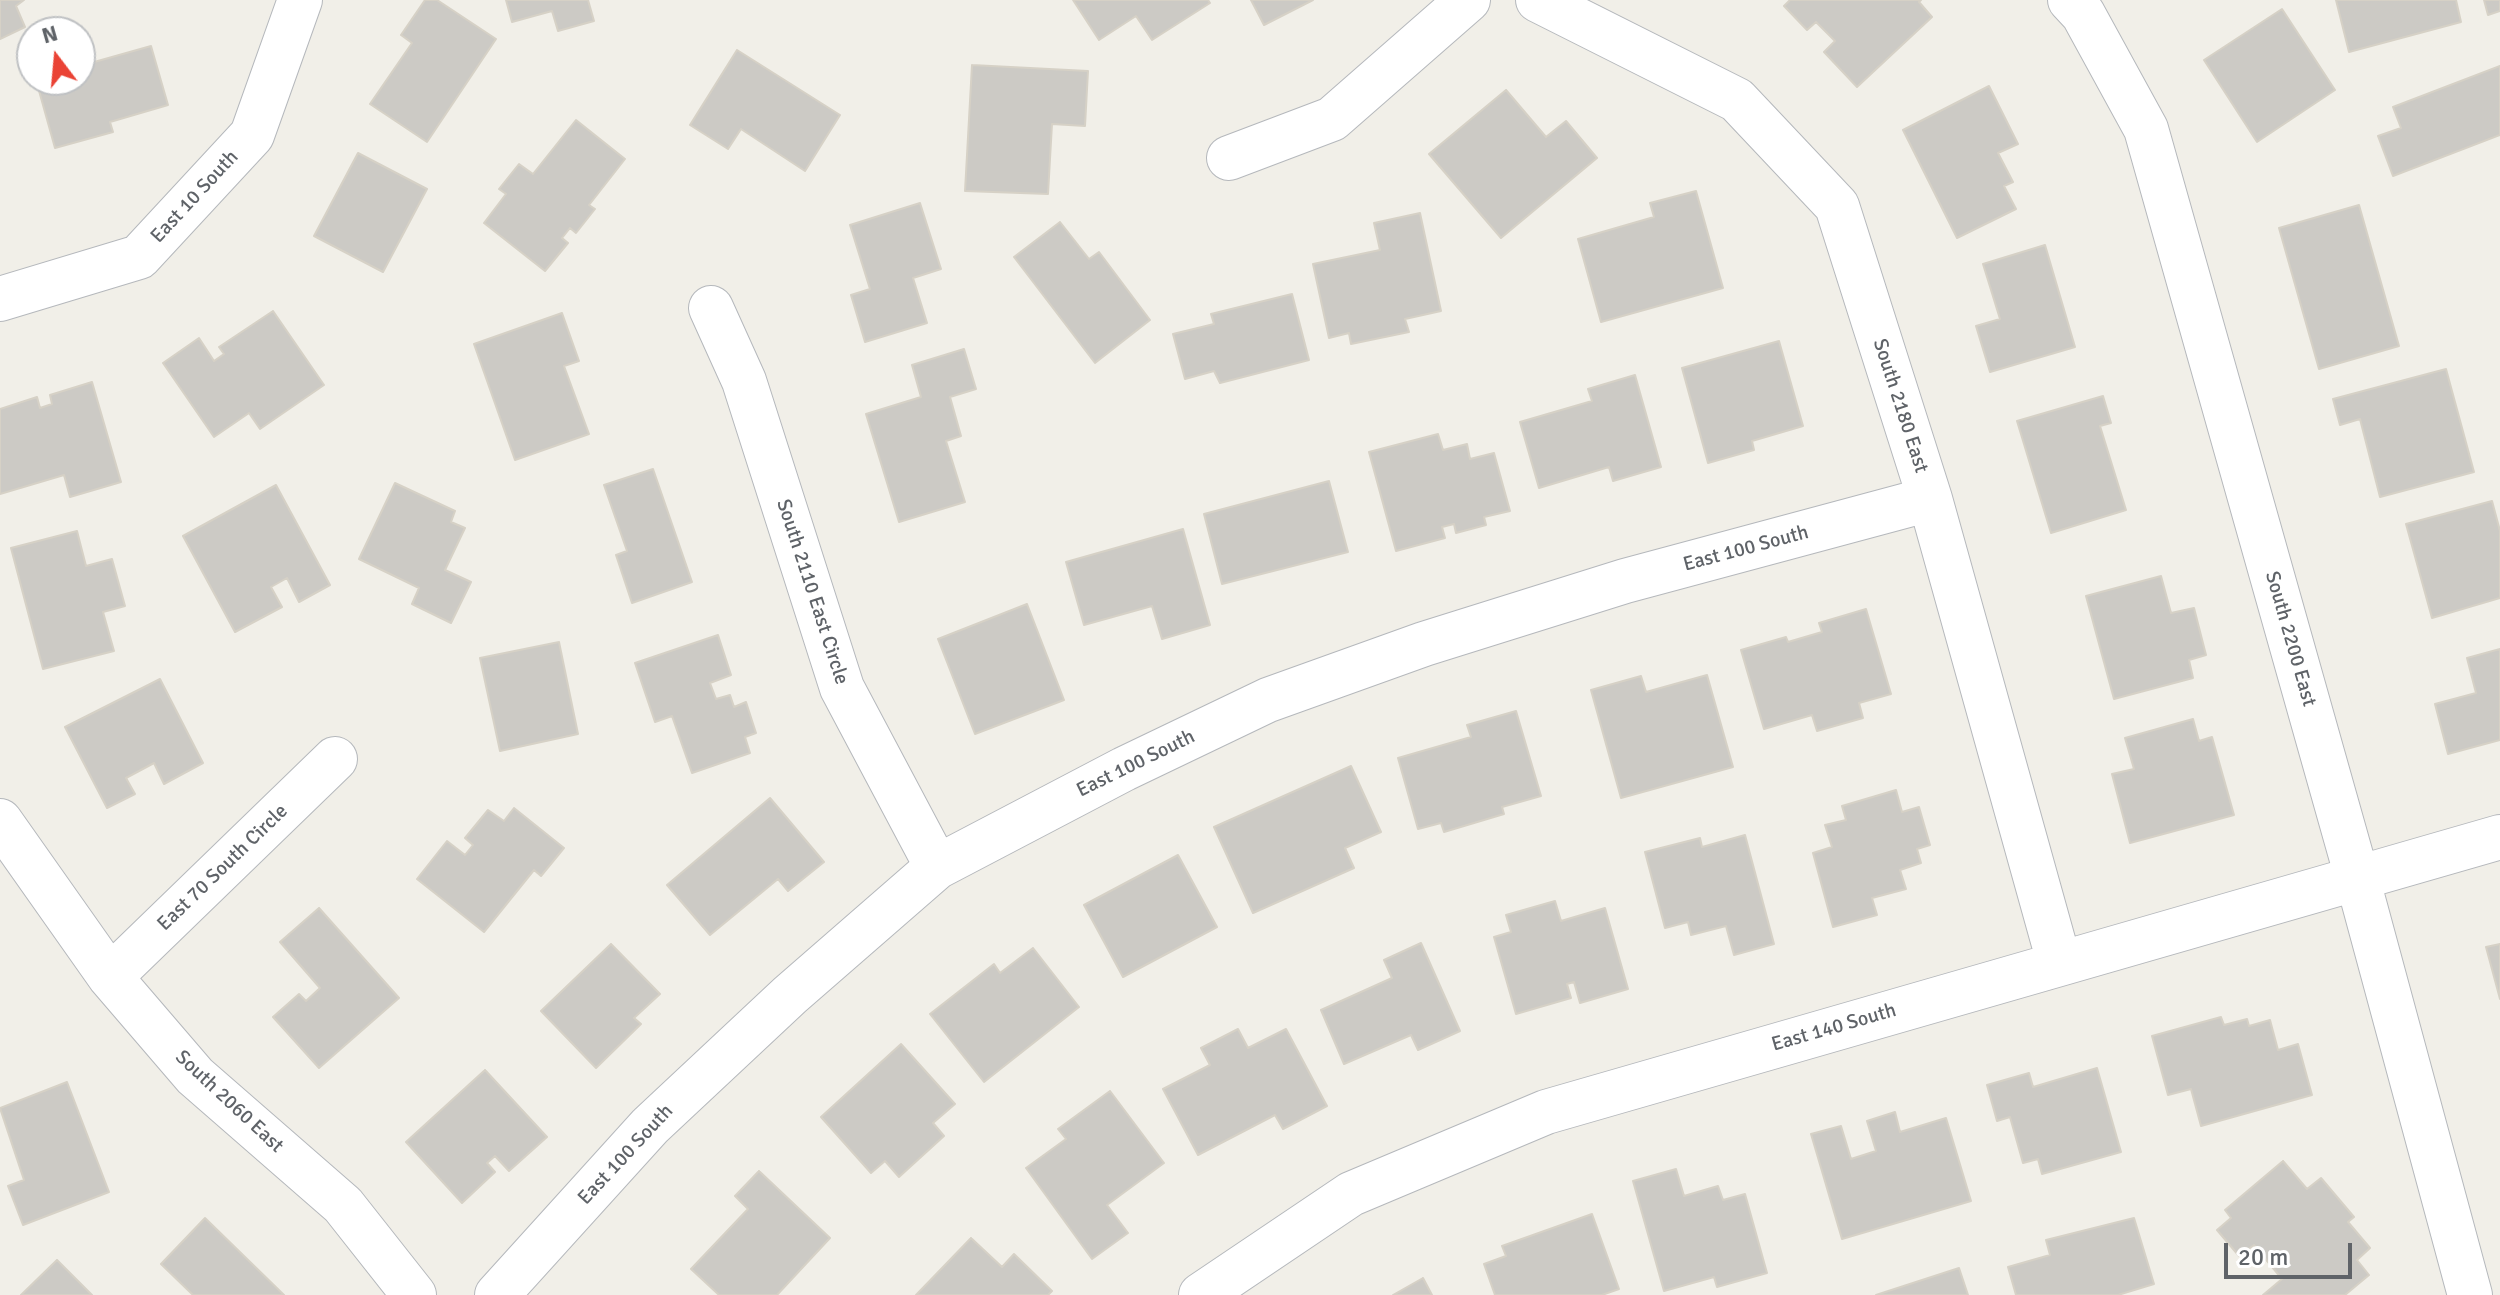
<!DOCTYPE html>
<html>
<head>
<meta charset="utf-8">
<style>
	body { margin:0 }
	#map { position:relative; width:2500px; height:1295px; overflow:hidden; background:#f1efe8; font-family:Signika,sans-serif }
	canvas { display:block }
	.north { position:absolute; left:16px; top:16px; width:80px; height:80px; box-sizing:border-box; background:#fff; border:2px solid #bfc1c3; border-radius:50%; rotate:344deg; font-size:22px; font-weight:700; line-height:32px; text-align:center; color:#5f6368 }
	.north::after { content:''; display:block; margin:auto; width:28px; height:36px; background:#ea4335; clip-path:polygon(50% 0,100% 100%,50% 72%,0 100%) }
	.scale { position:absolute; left:2224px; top:1243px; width:128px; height:36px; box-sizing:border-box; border:4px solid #5f6368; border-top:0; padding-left:10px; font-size:24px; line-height:28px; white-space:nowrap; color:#5f6368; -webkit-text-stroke:6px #fff; paint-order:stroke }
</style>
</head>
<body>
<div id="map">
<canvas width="2500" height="1295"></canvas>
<div class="north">N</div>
<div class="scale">20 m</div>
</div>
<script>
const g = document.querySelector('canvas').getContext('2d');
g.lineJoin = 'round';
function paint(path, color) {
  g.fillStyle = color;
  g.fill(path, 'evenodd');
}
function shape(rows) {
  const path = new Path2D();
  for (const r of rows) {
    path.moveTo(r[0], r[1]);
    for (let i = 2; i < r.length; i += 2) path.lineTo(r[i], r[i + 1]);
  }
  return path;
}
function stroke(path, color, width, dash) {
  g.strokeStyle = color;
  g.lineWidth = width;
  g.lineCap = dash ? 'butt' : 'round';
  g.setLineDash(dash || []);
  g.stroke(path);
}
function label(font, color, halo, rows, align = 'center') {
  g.font = font + ' Signika,sans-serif';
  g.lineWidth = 7;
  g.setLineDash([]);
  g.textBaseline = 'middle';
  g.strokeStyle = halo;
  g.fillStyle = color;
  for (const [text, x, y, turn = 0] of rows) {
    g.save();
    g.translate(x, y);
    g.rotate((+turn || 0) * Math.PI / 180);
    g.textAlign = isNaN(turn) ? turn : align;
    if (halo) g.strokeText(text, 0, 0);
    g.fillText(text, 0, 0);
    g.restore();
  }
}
const building = shape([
	[0,0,24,0,16,6,25,27,0,39,0,0],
	[425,0,437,0,496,39,427,142,370,104,412,43,401,35,425,0],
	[506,0,588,0,594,21,558,31,552,11,512,22,506,0],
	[1073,0,1208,0,1210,3,1152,40,1136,16,1099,40,1073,0],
	[1251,0,1313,0,1264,25,1251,0],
	[1790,0,1921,0,1919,2,1932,17,1857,87,1824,52,1835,41,1816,22,1807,30,1784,6,1790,0],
	[2336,0,2456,0,2461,22,2349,52,2336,0],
	[2484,0,2500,0,2500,11,2488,15,2484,0],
	[2282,9,2335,90,2257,142,2204,60,2282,9],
	[151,46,168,105,110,122,113,132,55,148,36,80,80,80,80,66,151,46],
	[737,50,840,115,805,171,741,129,728,149,690,125,737,50],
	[972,65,1088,71,1085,126,1052,124,1048,194,965,191,972,65],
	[2500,66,2500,135,2393,176,2378,136,2401,128,2393,107,2500,66],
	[1989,86,2018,144,1998,153,2013,182,2004,186,2016,209,1957,238,1903,130,1989,86],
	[1506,90,1546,137,1566,121,1597,158,1501,238,1429,154,1506,90],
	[576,120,625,159,589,205,595,209,576,233,570,228,562,238,568,243,545,271,484,223,506,194,499,189,519,164,533,174,576,120],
	[358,153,427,189,383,272,314,236,358,153],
	[1696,191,1723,288,1601,322,1578,239,1654,217,1650,203,1696,191],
	[920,203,941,269,913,278,927,323,865,342,851,295,870,289,850,225,920,203],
	[2359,205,2399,346,2319,369,2279,228,2359,205],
	[1420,213,1441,311,1405,319,1409,332,1351,344,1349,333,1329,338,1313,264,1380,250,1374,223,1420,213],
	[1060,222,1089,259,1099,252,1150,320,1095,363,1014,257,1060,222],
	[2045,245,2075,347,1990,372,1976,326,2000,319,1983,264,2045,245],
	[1292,294,1309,360,1220,383,1214,371,1185,379,1173,334,1214,324,1211,314,1292,294],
	[273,311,324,385,260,429,249,413,214,437,163,363,199,338,214,361,224,354,219,347,273,311],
	[562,313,579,361,564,366,589,434,515,460,474,344,562,313],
	[1779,341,1803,426,1752,441,1754,450,1708,463,1682,368,1779,341],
	[964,349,976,389,950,397,961,436,946,441,965,502,899,522,866,414,921,397,912,365,964,349],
	[2446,369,2474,472,2380,497,2360,419,2340,425,2333,399,2446,369],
	[1635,375,1661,467,1613,481,1609,467,1539,488,1520,422,1592,401,1588,389,1635,375],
	[92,382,121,482,70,497,64,475,0,494,0,409,37,397,40,408,52,404,50,395,92,382],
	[2103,396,2111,423,2100,426,2126,510,2051,533,2017,421,2103,396],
	[1438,434,1443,450,1467,444,1470,459,1494,453,1510,511,1484,517,1486,525,1456,533,1454,524,1442,527,1445,538,1396,551,1369,452,1438,434],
	[653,469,692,582,632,603,616,555,627,551,604,485,653,469],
	[1329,481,1348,552,1222,584,1204,514,1329,481],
	[395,483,455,511,451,522,465,528,445,570,471,582,451,623,412,604,419,588,359,559,395,483],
	[276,485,330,585,299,602,287,578,271,587,282,607,235,632,183,536,276,485],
	[2492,501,2500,531,2500,598,2432,618,2406,524,2492,501],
	[1183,529,1210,625,1162,639,1152,606,1084,625,1066,562,1183,529],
	[77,531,86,566,112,559,125,606,103,612,114,651,43,669,11,548,77,531],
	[2161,576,2171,613,2194,608,2206,655,2189,660,2193,678,2114,699,2086,596,2161,576],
	[1027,604,1064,700,975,734,938,639,1027,604],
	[1866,609,1891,694,1859,703,1863,718,1817,731,1812,715,1764,729,1741,650,1786,637,1788,642,1822,632,1819,623,1866,609],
	[718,635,731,675,710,683,716,699,730,695,734,707,746,702,756,733,745,737,750,753,692,773,672,716,655,722,635,663,718,635],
	[559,642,578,734,500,751,480,658,559,642],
	[2500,649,2500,740,2448,754,2435,704,2476,693,2467,658,2500,649],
	[1707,675,1733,767,1621,798,1591,690,1641,676,1646,692,1707,675],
	[160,679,203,763,164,784,154,763,126,778,135,794,107,808,65,727,160,679],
	[1516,711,1541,796,1502,807,1504,814,1444,832,1441,823,1418,829,1398,758,1471,737,1467,725,1516,711],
	[2193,719,2199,741,2212,737,2234,815,2130,843,2112,774,2134,769,2125,738,2193,719],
	[1351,766,1381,832,1345,848,1354,868,1253,913,1214,827,1351,766],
	[1896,790,1902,812,1919,807,1930,845,1917,849,1921,863,1900,870,1906,889,1872,898,1877,915,1833,927,1813,853,1832,847,1825,825,1846,820,1842,806,1896,790],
	[770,798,824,862,788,891,778,879,710,935,667,885,770,798],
	[514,808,564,848,541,876,534,870,484,932,417,879,447,841,465,855,473,845,465,838,488,810,504,821,514,808],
	[1745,835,1774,944,1734,955,1726,926,1691,935,1688,922,1665,928,1645,852,1700,838,1702,847,1745,835],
	[1178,855,1217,927,1123,977,1084,905,1178,855],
	[1555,901,1561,921,1605,908,1628,989,1580,1003,1574,982,1567,984,1571,998,1516,1014,1494,937,1511,932,1506,915,1555,901],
	[319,908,399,998,319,1068,273,1017,299,994,306,1001,320,988,280,942,319,908],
	[1421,943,1460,1031,1418,1050,1411,1035,1344,1064,1321,1010,1392,978,1384,960,1421,943],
	[611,944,660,994,634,1018,641,1024,596,1068,541,1011,611,944],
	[2500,944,2500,999,2486,947,2500,944],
	[1033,948,1079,1007,984,1082,930,1014,994,964,1000,973,1033,948],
	[2221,1017,2224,1025,2247,1019,2249,1026,2270,1020,2278,1050,2298,1044,2312,1095,2201,1126,2191,1089,2168,1095,2152,1036,2221,1017],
	[1238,1029,1248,1048,1286,1029,1327,1106,1283,1129,1275,1115,1198,1155,1163,1089,1210,1065,1201,1048,1238,1029],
	[901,1044,955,1104,933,1123,944,1136,899,1177,885,1161,871,1173,821,1117,901,1044],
	[2097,1068,2121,1152,2042,1174,2038,1159,2023,1163,2010,1117,1997,1121,1987,1085,2029,1073,2033,1087,2097,1068],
	[485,1070,547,1137,509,1171,495,1156,487,1163,495,1172,462,1203,406,1142,485,1070],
	[67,1082,109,1192,23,1225,8,1186,24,1180,0,1108,67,1082],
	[1110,1091,1164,1163,1107,1205,1128,1233,1092,1259,1026,1168,1066,1139,1058,1129,1110,1091],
	[1895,1112,1900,1132,1946,1118,1971,1201,1842,1239,1811,1134,1841,1126,1851,1159,1876,1151,1867,1121,1895,1112],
	[2283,1161,2307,1189,2321,1178,2354,1217,2348,1222,2370,1248,2357,1260,2369,1275,2345,1295,2263,1295,2282,1279,2254,1245,2239,1256,2217,1230,2231,1218,2225,1210,2283,1161],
	[1676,1169,1684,1196,1718,1186,1723,1200,1745,1194,1767,1273,1717,1287,1714,1277,1664,1291,1633,1181,1676,1169],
	[759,1171,830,1238,777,1295,719,1295,691,1269,748,1209,735,1196,759,1171],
	[1592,1214,1619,1289,1602,1295,1495,1295,1484,1264,1506,1256,1502,1246,1592,1214],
	[205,1218,284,1295,193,1295,161,1264,205,1218],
	[2134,1218,2154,1284,2118,1295,2016,1295,2008,1267,2050,1255,2046,1240,2134,1218],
	[971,1238,1002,1267,1014,1254,1052,1291,1048,1295,916,1295,971,1238],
	[57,1260,92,1295,21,1295,57,1260],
	[1959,1268,1968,1295,1876,1295,1959,1268],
	[1423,1278,1432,1295,1393,1295,1423,1278]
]);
const minor = shape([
	[1538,0,1737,100,1837,206,1930,499,2059,962],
	[2070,0,2083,14,2146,129,2357,877,2470,1295],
	[1229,158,1332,119,1468,0],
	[0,299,139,257,252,135,300,0],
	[711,308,744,381,842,688,937,867],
	[0,821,110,977,195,1076,343,1205,414,1295],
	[110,977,335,759],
	[497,1295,650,1126,790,995,937,867,1124,769,1268,700,1424,644,1625,581,1930,499],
	[1201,1295,1351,1194,1546,1112,2500,837]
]);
const streetNames = [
	["East 10 South",195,197,-47],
	["South 2180 East",1900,406,72],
	["East 100 South",1746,549,-15],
	["South 2110 East Circle",812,592,72],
	["South 2200 East",2290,639,74],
	["East 100 South",1136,764,-26],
	["East 70 South Circle",223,868,-44],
	["East 140 South",1834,1028,-16],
	["South 2060 East",229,1102,43],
	["East 100 South",626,1155,-47]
];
paint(building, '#cccac5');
stroke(building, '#d6d1c6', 2);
stroke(minor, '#b5b8bc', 46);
stroke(minor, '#fff', 44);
label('20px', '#5f6368', '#fff', streetNames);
</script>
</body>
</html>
